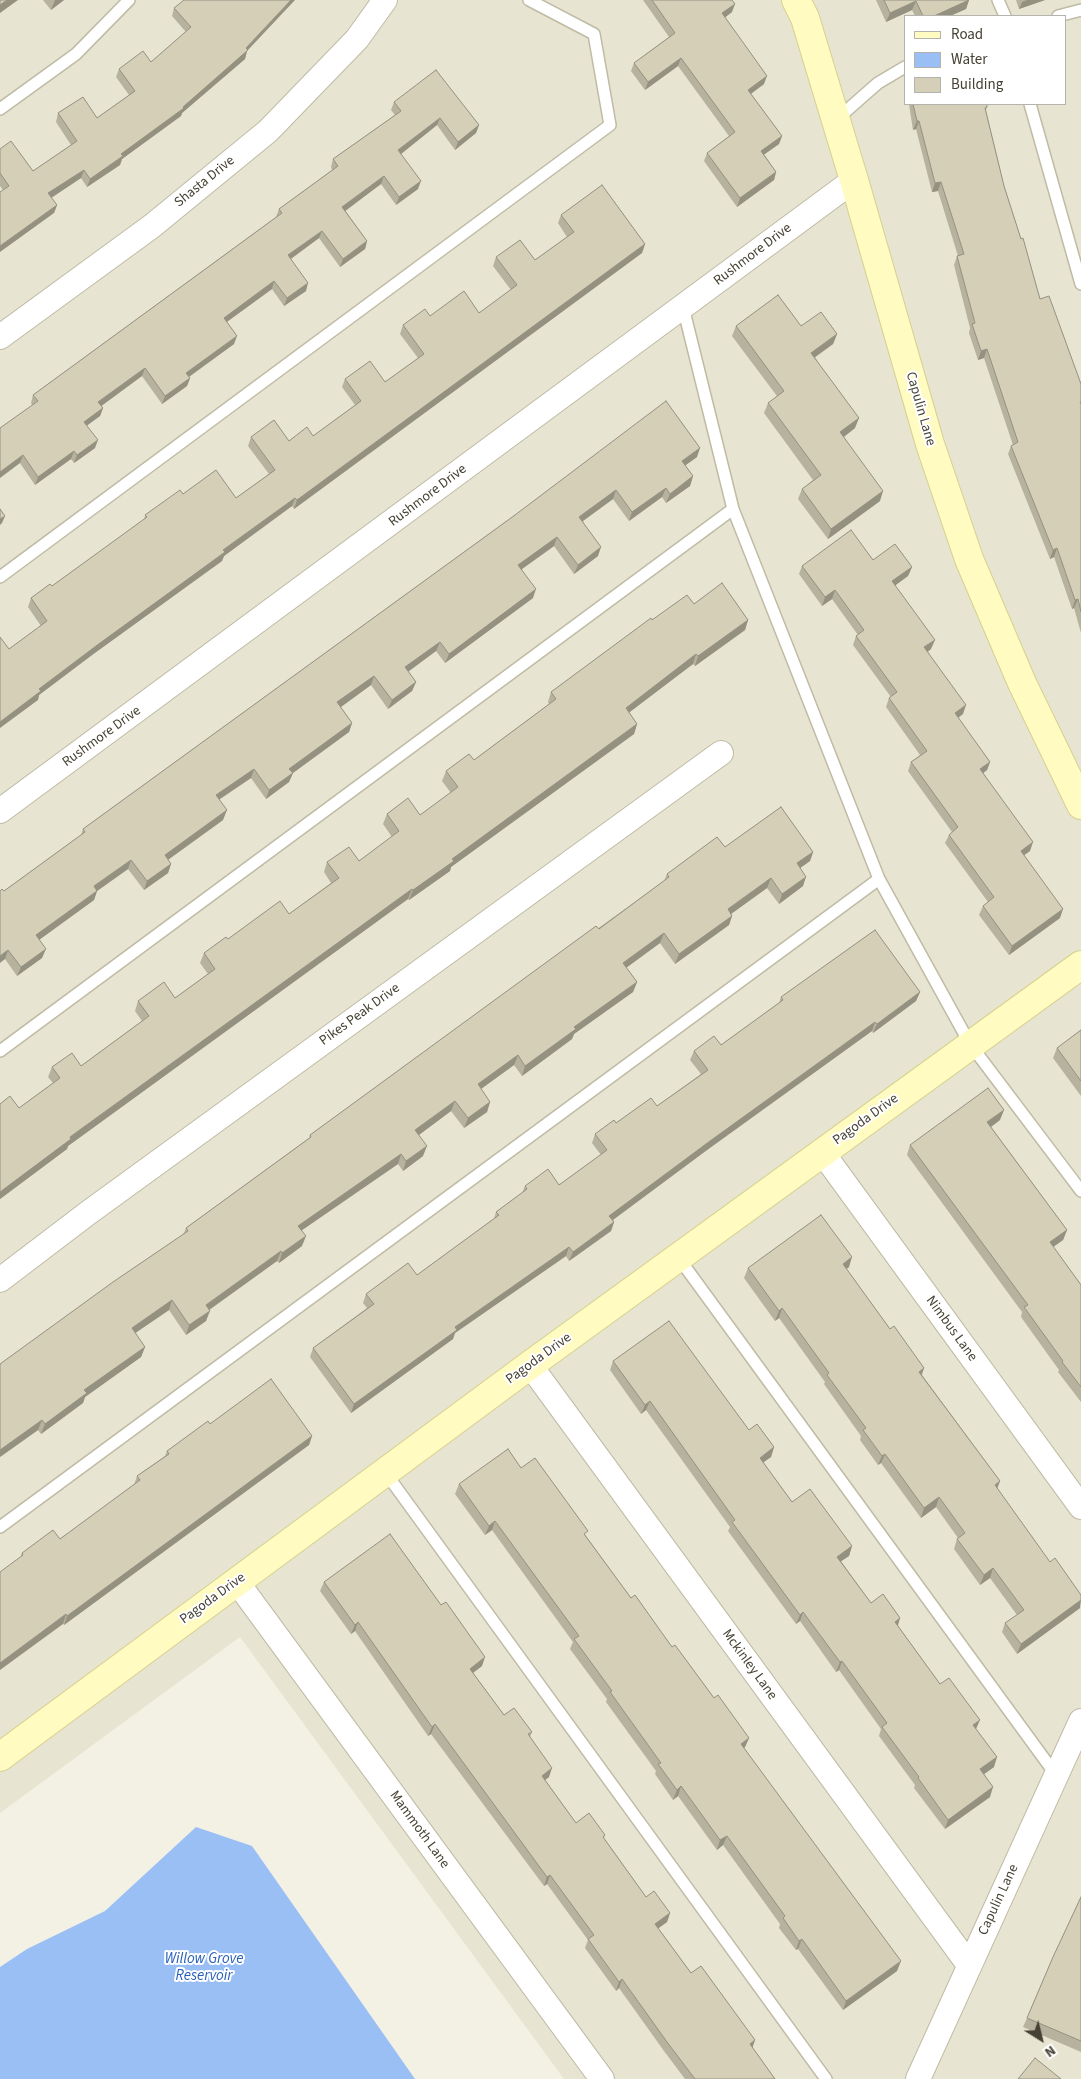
<!DOCTYPE html>
<html>
<head>
<meta charset="utf-8">
<style>
	body { margin:0 }
	#map { position:relative; width:1081px; height:2079px; overflow:hidden; background:#f3f1e3; font-family:"Source Sans 3",sans-serif }
	canvas { display:block }
	.legend { position:absolute; left:904px; top:15px; width:162px; height:90px; box-sizing:border-box; background:#fff; border:1px solid #b5b3ad; margin:0; padding:6px 9px; list-style:none; font-size:15px; color:#454133 }
	.legend li { display:flex; align-items:center; gap:10px; height:25px }
	.legend b { width:25px; border:1px solid #b5b3ad }
	.north { position:absolute; left:1016px; top:2014px; width:50px; height:50px; -webkit-text-stroke:4px #fff; paint-order:stroke; rotate:144deg; font-size:14px; font-weight:700; line-height:20px; text-align:center; color:#454133 }
	.north::after { content:''; display:block; margin:auto; width:18px; height:22px; background:#454133; clip-path:polygon(50% 0,100% 100%,50% 72%,0 100%) }
</style>
</head>
<body>
<div id="map">
<canvas width="1081" height="2079"></canvas>
<ul class="legend">
<li><b style="height:6px;background:#fffbc1"></b>Road</li>
<li><b style="height:14px;background:#9abff5"></b>Water</li>
<li><b style="height:14px;background:#d5cfb8"></b>Building</li>
</ul>
<div class="north">N</div>
</div>
<script>
const g = document.querySelector('canvas').getContext('2d');
g.lineJoin = 'round';
function paint(path, color) {
  g.fillStyle = color;
  g.fill(path, 'evenodd');
}
function shape(rows) {
  const path = new Path2D();
  for (const r of rows) {
    path.moveTo(r[0], r[1]);
    for (let i = 2; i < r.length; i += 2) path.lineTo(r[i], r[i + 1]);
  }
  return path;
}
function stroke(path, color, width, dash) {
  g.strokeStyle = color;
  g.lineWidth = width;
  g.lineCap = dash ? 'butt' : 'round';
  g.setLineDash(dash || []);
  g.stroke(path);
}
function label(font, color, halo, rows, align = 'center') {
  g.font = font + ' "Source Sans 3",sans-serif';
  g.lineWidth = 4;
  g.setLineDash([]);
  g.textBaseline = 'middle';
  g.strokeStyle = halo;
  g.fillStyle = color;
  for (const [text, x, y, turn = 0] of rows) {
    g.save();
    g.translate(x, y);
    g.rotate((+turn || 0) * Math.PI / 180);
    g.textAlign = isNaN(turn) ? turn : align;
    if (halo) g.strokeText(text, 0, 0);
    g.fillText(text, 0, 0);
    g.restore();
  }
}
const residential = shape([
	[0,0,1081,0,1081,2079,564,2079,240,1637,0,1813],
	[905,16,1065,16,1065,104,905,104]
]);
const water = shape([
	[196,1827,252,1846,415,2079,0,2079,0,1967,27,1949,105,1911]
]);
const lane = shape([
	[998,0,1005,16],
	[1058,16,1081,10],
	[1030,104,1081,284],
	[0,109,76,54,129,0],
	[837,119,878,83,905,67],
	[683,307,733,509,879,879,970,1044,1081,1191],
	[0,577,610,125,594,34,529,0],
	[0,1051,733,509],
	[678,1257,1056,1775],
	[385,1472,826,2079],
	[0,1527,879,879]
]);
const street = shape([
	[0,337,152,226,268,131,357,39,385,0],
	[0,811,854,180],
	[822,1152,1081,1507],
	[0,1280,88,1213,721,753],
	[530,1365,969,1965],
	[237,1582,602,2079],
	[918,2079,1081,1721]
]);
const secondary = shape([
	[796,0,805,18,854,180,930,444,969,559,1022,683,1081,805],
	[0,1757,530,1365,1081,965]
]);
const wall = shape([
	[43,0,64,0,51,10],
	[643,0,732,0,732,12,724,18,764,84,751,94,782,136,779,144,764,154,776,172,774,180,737,207,704,161,707,153,729,136,678,66,645,90,631,71,634,63,669,37],
	[876,0,969,0,966,9,950,16,915,16,912,10,886,22],
	[1016,0,1045,0,1019,9],
	[174,8,247,51,245,59,182,113,181,116,122,159,120,165,87,187,81,178,51,198,57,205,54,213,3,190,0,186,0,149,33,171,71,145,56,122,58,113,97,118,129,95,116,77,119,69,151,62,186,32,172,16],
	[394,102,479,125,476,133,455,150,437,125,401,154,418,189,396,205,381,184,345,210,367,241,365,249,340,267,319,238,291,259,306,291,284,306,272,289,227,322,234,344,189,377,190,378,187,386,162,404,142,376,101,405,103,408,100,416,87,425,95,448,74,463,71,459,35,485,20,463,32,405,31,403,33,395,276,217,279,209,332,170,331,167,333,159,395,115,391,110],
	[909,104,987,104,986,111,1004,186,1040,299,1081,384,1081,633,1074,608,1072,609,1054,557,1050,559,1008,454,1011,446,1013,445,984,358,978,360,969,333,970,328,954,265,957,256,958,256,938,191,932,192,916,129,913,130],
	[561,215,645,244,642,253,294,509,292,506,224,556,222,561,92,655,39,695,38,700,9,649,41,626,28,607,31,598,52,586,144,520,145,515,183,494,236,498,269,474,248,446,251,437,289,441,313,436,355,405,342,387,345,379,385,382,418,358,400,334,403,325,430,316,479,313,511,290,493,266,496,257,535,260,567,237,558,223],
	[736,326,801,326,837,334,833,344,815,357,855,428,844,437,880,501,828,539,798,499,802,489,813,480,764,413,768,403,777,396,732,336],
	[697,457,685,465,693,476,690,486,666,503,662,497,629,521,613,499,583,521,598,556,574,574,554,546,522,569,533,598,445,663,436,651,408,672,416,682,412,691,388,709,371,685,341,707,352,723,349,732,293,773,289,782,266,799,251,778,219,800,223,820,168,860,171,864,168,873,144,890,128,869,97,891,94,900,39,940,42,958,17,976,5,959,4,891,81,835,83,829,515,515],
	[873,560,912,567,908,576,895,585,931,649,928,652,963,714,958,718,990,762,987,770,983,773,1030,851,1024,855,1060,918,1009,955,979,915,983,906,988,902,945,843,949,835,952,832,908,771,911,762,920,755,886,707,889,698,891,697,853,645,856,636,858,635,832,599,822,606,799,574,802,566],
	[694,604,748,620,745,630,695,666,693,664,629,712,637,724,634,734,451,867,450,871,409,900,408,899,68,1146,67,1149,0,1199,0,1104,19,1108,53,1083,48,1077,52,1067,81,1066,142,1021,135,1011,138,1001,175,998,208,974,200,963,204,953,228,939,289,914,331,883,324,872,327,862,359,861,392,837,383,824,387,814,420,815,451,793,442,781,446,771,474,760,549,704,548,702,551,692,652,620],
	[725,847,813,852,810,861,800,868,803,886,779,904,767,888,731,914,732,916,729,925,675,964,660,943,626,968,637,982,633,992,574,1034,572,1039,522,1076,514,1065,481,1089,490,1102,487,1112,464,1128,451,1111,419,1135,423,1156,403,1171,398,1164,302,1230,302,1246,279,1263,277,1261,209,1310,206,1321,186,1335,169,1310,135,1333,145,1347,141,1357,85,1397,83,1403,41,1434,38,1430,0,1457,184,1233,186,1228,309,1138,310,1135,664,881,667,874],
	[920,992,916,1001,873,1033,872,1031,707,1150,613,1220,614,1222,611,1231,569,1261,566,1256,455,1333,453,1339,351,1413,310,1357,313,1348,367,1308,363,1303,366,1294,417,1275,494,1219,496,1212,522,1193,525,1186,559,1185,601,1155,592,1143,595,1134,616,1123,657,1106,701,1074,690,1060,694,1051,721,1045,779,1003,781,997],
	[1081,1030,1081,1096,1053,1058,1057,1048],
	[1000,1120,991,1127,1067,1230,1063,1240,1053,1247,1081,1285,1081,1402,1058,1372,1059,1370,1021,1317,1022,1312,907,1155,910,1145],
	[849,1267,846,1269,890,1329,924,1368,922,1375,1000,1481,997,1489,1080,1608,1017,1654,1002,1632,1005,1623,1017,1615,990,1578,980,1585,954,1549,957,1539,958,1538,936,1507,921,1518,881,1463,878,1465,860,1440,861,1436,824,1384,825,1382,779,1318,775,1321,744,1278,748,1268],
	[613,1361,749,1430,774,1447,771,1457,763,1462,792,1502,852,1546,849,1556,841,1561,871,1603,900,1618,898,1626,940,1684,976,1729,994,1767,984,1774,990,1797,945,1829,914,1788,915,1785,879,1736,881,1729,839,1670,836,1672,800,1621,796,1624,728,1531,730,1527,646,1410,641,1414,610,1370],
	[210,1424,312,1436,309,1445,64,1625,20,1558,22,1553,60,1539,134,1485,137,1476,165,1456,167,1451],
	[521,1468,586,1536,631,1598,672,1647,714,1698,749,1738,745,1747,744,1748,897,1971,843,2010,798,1949,796,1950,779,1928,780,1924,723,1845,717,1850,678,1796,673,1800,655,1774,656,1771,606,1702,607,1699,570,1649,573,1642,492,1530,485,1535,455,1494,459,1484],
	[324,1582,482,1666,473,1673,504,1715,532,1732,530,1737,549,1777,545,1780,576,1823,605,1835,604,1838,646,1897,670,1913,667,1922,658,1928,691,1973,755,2040,752,2047,775,2079,685,2079,664,2051,619,1988,616,1991,585,1948,588,1940,547,1884,544,1886,431,1734,428,1736,355,1631,351,1634,320,1591],
	[1081,1897,1081,2052,1023,2027,1027,2018]
]);
const shadedWall = shape([
	[7,0,18,0,0,13,0,5],
	[55,0,64,0,51,10],
	[291,0,295,0,247,51,245,59,182,113,181,116,122,159,120,165,87,187,90,179,121,154,183,107,246,48],
	[969,0,966,9,950,16,934,16],
	[1027,0,1045,0,1019,9,1022,2],
	[916,1,912,10,886,22,890,13],
	[735,4,732,12,719,22,722,13],
	[681,58,678,66,645,90,648,82],
	[767,76,764,84,745,98,748,90],
	[440,118,437,125,396,158,398,150],
	[917,121,919,121,916,129,913,130],
	[479,125,476,133,455,150,458,142],
	[782,136,779,144,758,159,761,151],
	[84,170,81,178,45,202,48,193],
	[776,172,774,180,737,207,740,198],
	[384,176,381,184,340,215,342,207],
	[421,181,418,189,396,205,399,197],
	[941,182,938,191,932,192,935,183],
	[57,205,54,213,0,252,0,246],
	[322,231,319,238,285,263,288,255],
	[367,241,365,249,340,267,343,259],
	[645,244,642,253,294,509,297,500],
	[274,281,272,289,221,326,224,318],
	[308,283,306,291,284,306,287,298],
	[837,334,833,344,807,363,811,353],
	[237,336,234,344,183,381,186,373],
	[987,349,984,358,978,360,981,351],
	[145,368,142,376,96,410,98,402],
	[190,378,187,386,162,404,165,396],
	[103,408,100,416,81,430,84,422],
	[859,418,855,428,837,442,840,432],
	[98,440,95,448,74,463,77,455],
	[700,448,697,457,679,470,682,461],
	[74,451,71,459,35,485,38,477],
	[23,455,20,463,0,478,0,472],
	[693,476,690,486,666,503,670,494],
	[666,488,662,497,629,521,632,512],
	[616,490,613,499,576,526,579,517],
	[883,491,880,501,828,539,831,529],
	[295,498,292,506,224,556,222,561,92,655,39,695,38,700,0,728,0,722,39,689,223,550],
	[5,516,2,523,0,525,0,519],
	[557,537,554,546,515,574,518,565],
	[601,547,598,556,574,574,578,565],
	[1057,548,1054,557,1050,559,1053,550],
	[912,567,908,576,889,590,892,581],
	[536,589,533,598,445,663,449,654],
	[835,590,832,599,822,606,825,597],
	[1078,599,1074,608,1072,609,1075,600],
	[748,620,745,630,695,666,698,656],
	[935,640,931,649,921,656,924,647],
	[440,642,436,651,402,676,405,667],
	[696,654,693,664,622,718,626,708],
	[374,676,371,685,334,712,337,702],
	[416,682,412,691,388,709,392,700],
	[966,705,963,714,952,722,955,713],
	[352,723,349,732,286,778,289,769],
	[637,724,634,734,451,867,450,871,409,900,413,890,452,859],
	[990,762,987,770,977,778,980,769],
	[254,769,251,778,212,804,216,795],
	[293,773,289,782,266,799,269,790],
	[227,810,223,820,162,864,165,855],
	[1033,842,1030,851,1017,860,1021,851],
	[813,852,810,861,793,873,797,863],
	[131,860,128,869,97,891,94,900,32,945,36,935,94,886],
	[171,864,168,873,144,890,147,881],
	[806,877,803,886,779,904,782,894],
	[771,878,767,888,724,919,728,909],
	[412,889,408,899,68,1146,67,1149,0,1199,0,1192,70,1137],
	[1063,909,1060,918,1009,955,1012,946],
	[732,916,729,925,675,964,679,954],
	[664,933,660,943,619,973,623,963],
	[46,949,42,958,17,976,21,967],
	[8,950,5,959,0,963,0,956],
	[637,982,633,992,574,1034,572,1039,522,1076,525,1066,574,1027],
	[920,992,916,1001,873,1033,877,1024],
	[875,1022,872,1031,707,1150,606,1225,609,1216,710,1141],
	[518,1055,514,1065,474,1094,478,1084],
	[455,1101,451,1111,412,1140,415,1130],
	[490,1102,487,1112,464,1128,468,1118],
	[1004,1110,1000,1120,984,1132,987,1122],
	[427,1146,423,1156,403,1171,406,1161],
	[401,1154,398,1164,295,1235,298,1226],
	[614,1222,611,1231,569,1261,573,1252],
	[1067,1230,1063,1240,1046,1252,1050,1242],
	[306,1236,302,1246,279,1263,282,1253],
	[569,1247,566,1256,455,1333,453,1339,351,1413,354,1404,455,1327],
	[281,1251,277,1261,202,1315,206,1305],
	[852,1257,849,1267,840,1274,843,1264],
	[172,1300,169,1310,128,1338,132,1328],
	[782,1308,779,1318,775,1321,779,1311],
	[210,1311,206,1321,186,1335,189,1325],
	[145,1347,141,1357,85,1397,83,1403,41,1434,45,1424,84,1390],
	[924,1368,920,1378,919,1372],
	[650,1401,646,1410,641,1414,645,1405],
	[42,1420,38,1430,0,1457,0,1450],
	[312,1436,309,1445,64,1625,67,1616],
	[774,1447,771,1457,757,1467,760,1458],
	[885,1454,881,1463,878,1465,882,1456],
	[1000,1481,996,1491,995,1485],
	[939,1497,936,1507,921,1518,924,1508],
	[495,1521,492,1530,485,1535,489,1526],
	[852,1546,849,1556,834,1566,837,1557],
	[993,1568,990,1578,980,1585,984,1575],
	[1081,1600,1080,1608,1017,1654,1021,1644],
	[803,1612,800,1621,796,1624,800,1615],
	[66,1614,63,1624,0,1670,0,1663],
	[900,1618,897,1627,895,1622],
	[358,1622,355,1631,351,1634,355,1625],
	[485,1657,482,1666,466,1678,470,1669],
	[842,1661,839,1670,836,1672,840,1662],
	[980,1720,976,1729,973,1725],
	[435,1724,431,1734,428,1736,432,1727],
	[749,1738,745,1747,737,1753,741,1744],
	[997,1757,994,1767,977,1779,980,1769],
	[552,1768,549,1777,538,1785,542,1776],
	[681,1786,678,1796,673,1800,677,1790],
	[993,1787,990,1797,945,1829,948,1820],
	[727,1836,723,1845,717,1850,720,1840],
	[550,1875,547,1884,544,1886,547,1877],
	[670,1913,667,1922,652,1933,655,1924],
	[802,1939,798,1949,796,1950,799,1941],
	[901,1961,897,1971,843,2010,846,2001],
	[622,1979,619,1988,616,1991,619,1982],
	[755,2040,752,2049,750,2044]
]);
const building = shape([
	[0,0,7,0,0,5,0,0],
	[184,0,291,0,246,48,248,50,183,107,184,108,121,154,123,156,90,179,84,170,48,193,57,205,0,246,0,192,9,186,0,173,0,149,11,141,33,171,77,141,58,113,83,97,97,118,135,91,119,69,143,51,151,62,191,27,174,8,184,0],
	[652,0,732,0,735,4,722,13,767,76,748,90,782,136,761,151,776,172,740,198,707,153,735,132,681,58,648,82,634,63,675,33,652,0],
	[884,0,969,0,934,16,923,16,916,1,890,13,884,0],
	[436,70,479,125,458,142,440,118,398,150,421,181,399,197,384,176,342,207,367,241,343,259,322,231,288,255,308,283,287,298,274,281,224,318,237,336,186,373,190,378,165,396,145,368,98,402,103,408,84,422,98,440,77,455,74,451,38,477,23,455,0,472,0,428,38,401,33,395,282,213,279,209,338,166,333,159,401,111,394,102,436,70],
	[913,104,987,104,987,107,985,108,1004,186,1021,239,1023,238,1040,299,1049,296,1081,384,1081,402,1080,402,1081,404,1081,612,1078,599,1075,600,1057,548,1053,550,1011,446,1018,442,987,349,981,351,972,324,975,323,957,256,964,254,941,182,935,183,919,121,917,121,913,104],
	[602,185,645,244,297,500,295,498,223,550,225,552,96,646,39,689,41,691,0,722,0,637,9,649,47,621,31,598,50,584,52,586,147,517,145,515,180,490,183,494,216,470,236,498,275,470,251,437,274,420,289,441,307,427,313,436,361,401,345,379,370,361,385,382,424,354,403,325,425,309,430,316,464,291,479,313,517,285,496,257,520,240,535,260,574,232,561,215,602,185],
	[778,295,801,326,821,312,837,334,811,353,859,418,840,432,883,491,831,529,802,489,821,475,768,403,784,391,736,326,778,295],
	[666,401,700,448,682,461,693,476,670,494,666,488,632,512,616,490,579,517,601,547,578,565,557,537,518,565,536,589,449,654,440,642,405,667,416,682,392,700,374,676,337,702,352,723,289,769,293,773,269,790,254,769,216,795,227,810,165,855,171,864,147,881,131,860,94,886,97,891,36,935,46,949,21,967,8,950,0,956,0,891,2,889,4,891,85,832,83,829,515,515,666,401],
	[0,509,5,516,0,519,0,509],
	[851,530,873,560,895,544,912,567,892,581,935,640,924,647,966,705,955,713,990,762,980,769,1033,842,1021,851,1063,909,1012,946,983,906,994,897,949,835,958,827,911,762,927,751,889,698,897,692,856,636,864,630,835,590,825,597,802,566,851,530],
	[722,583,748,620,698,656,696,654,626,708,637,724,452,859,454,861,413,890,412,889,70,1137,71,1139,0,1192,0,1104,10,1096,19,1108,60,1078,52,1067,72,1053,81,1066,149,1016,138,1001,164,982,175,998,215,969,204,953,226,937,228,939,280,901,289,914,339,878,327,862,349,847,359,861,399,831,387,814,408,798,420,815,458,787,446,771,469,754,474,760,556,699,551,692,651,618,652,620,687,595,694,604,722,583],
	[781,807,813,852,797,863,806,877,782,894,771,878,728,909,732,916,679,954,664,933,623,963,637,982,574,1027,576,1029,525,1066,518,1055,478,1084,490,1102,468,1118,455,1101,415,1130,427,1146,406,1161,401,1154,298,1226,306,1236,282,1253,281,1251,206,1305,210,1311,189,1325,172,1300,132,1328,145,1347,84,1390,87,1393,45,1424,42,1420,0,1450,0,1364,113,1282,188,1231,186,1228,311,1137,310,1135,596,926,599,929,669,877,667,874,717,837,725,847,781,807],
	[875,930,920,992,877,1024,875,1022,710,1141,609,1216,614,1222,573,1252,569,1247,455,1327,457,1330,354,1404,313,1348,374,1304,366,1294,408,1263,417,1275,499,1215,496,1212,527,1189,525,1186,548,1169,559,1185,607,1150,595,1134,614,1120,616,1123,651,1098,657,1106,708,1070,694,1051,714,1036,721,1045,783,1000,781,997,875,930],
	[1081,1030,1081,1081,1057,1048,1081,1030],
	[988,1088,1004,1110,987,1122,1067,1230,1050,1242,1081,1285,1081,1387,1062,1362,1063,1361,1024,1307,1028,1305,910,1145,988,1088],
	[821,1215,852,1257,843,1264,890,1329,894,1326,924,1368,919,1372,1000,1481,995,1485,1050,1562,1055,1558,1081,1595,1081,1600,1021,1644,1005,1623,1024,1610,993,1568,984,1575,957,1539,965,1533,939,1497,924,1508,885,1454,882,1456,863,1430,866,1428,827,1375,829,1373,782,1308,779,1311,748,1268,821,1215],
	[669,1321,749,1430,757,1424,774,1447,760,1458,792,1502,810,1489,852,1546,837,1557,871,1603,883,1594,900,1618,895,1622,940,1684,949,1678,980,1720,973,1725,997,1757,980,1769,993,1787,948,1820,918,1778,919,1777,882,1727,887,1723,842,1661,840,1662,803,1612,800,1615,732,1522,735,1520,650,1401,645,1405,613,1361,669,1321],
	[271,1379,312,1436,67,1616,66,1614,0,1663,0,1572,23,1555,22,1553,53,1530,60,1539,140,1480,137,1476,169,1454,167,1451,208,1421,210,1424,271,1379],
	[508,1449,521,1468,535,1458,588,1531,584,1534,631,1598,635,1595,672,1647,675,1645,714,1698,718,1695,749,1738,741,1744,901,1961,846,2001,802,1939,799,1941,783,1918,785,1916,727,1836,720,1840,681,1786,677,1790,658,1764,661,1763,610,1692,612,1691,574,1639,579,1636,495,1521,489,1526,459,1484,508,1449],
	[390,1534,441,1605,446,1602,485,1657,470,1669,504,1715,514,1708,532,1732,528,1734,552,1768,542,1776,576,1823,589,1813,605,1835,603,1837,646,1897,654,1891,670,1913,655,1924,691,1973,701,1966,755,2040,750,2044,775,2079,695,2079,667,2042,622,1979,619,1982,588,1939,594,1935,550,1875,547,1877,435,1724,432,1727,358,1622,355,1625,324,1582,390,1534],
	[1081,1897,1081,2041,1027,2018,1053,1957,1081,1897],
	[1035,2058,1061,2079,1018,2079,1035,2058]
]);
const streetNames = [
	["Shasta Drive",205,182,-39],
	["Rushmore Drive",753,255,-37],
	["Capulin Lane",920,409,74],
	["Rushmore Drive",428,496,-37],
	["Rushmore Drive",102,737,-36],
	["Pikes Peak Drive",360,1015,-36],
	["Pagoda Drive",866,1120,-36],
	["Nimbus Lane",951,1329,54],
	["Pagoda Drive",539,1359,-36],
	["Pagoda Drive",213,1599,-36],
	["Mckinley Lane",749,1665,54],
	["Mammoth Lane",419,1830,54],
	["Capulin Lane",999,1900,-65]
];
const waterNames = [
	["Willow Grove",204,1960],
	["Reservoir",204,1977]
];
paint(residential, '#e7e4d1');
paint(water, '#9abff5');
stroke(lane, '#bfbba5', 14);
stroke(street, '#bfbba5', 26);
stroke(secondary, '#d6d18f', 30);
stroke(lane, '#fff', 11);
stroke(street, '#fff', 24);
stroke(secondary, '#fffbc1', 28);
paint(wall, '#b7b29e');
paint(shadedWall, '#959181');
paint(building, '#d5cfb8');
stroke(building, '#959181', 1);
label('14px', '#454133', '#fff', streetNames);
label('italic 15px', '#265fb7', '#fff', waterNames);
</script>
</body>
</html>
